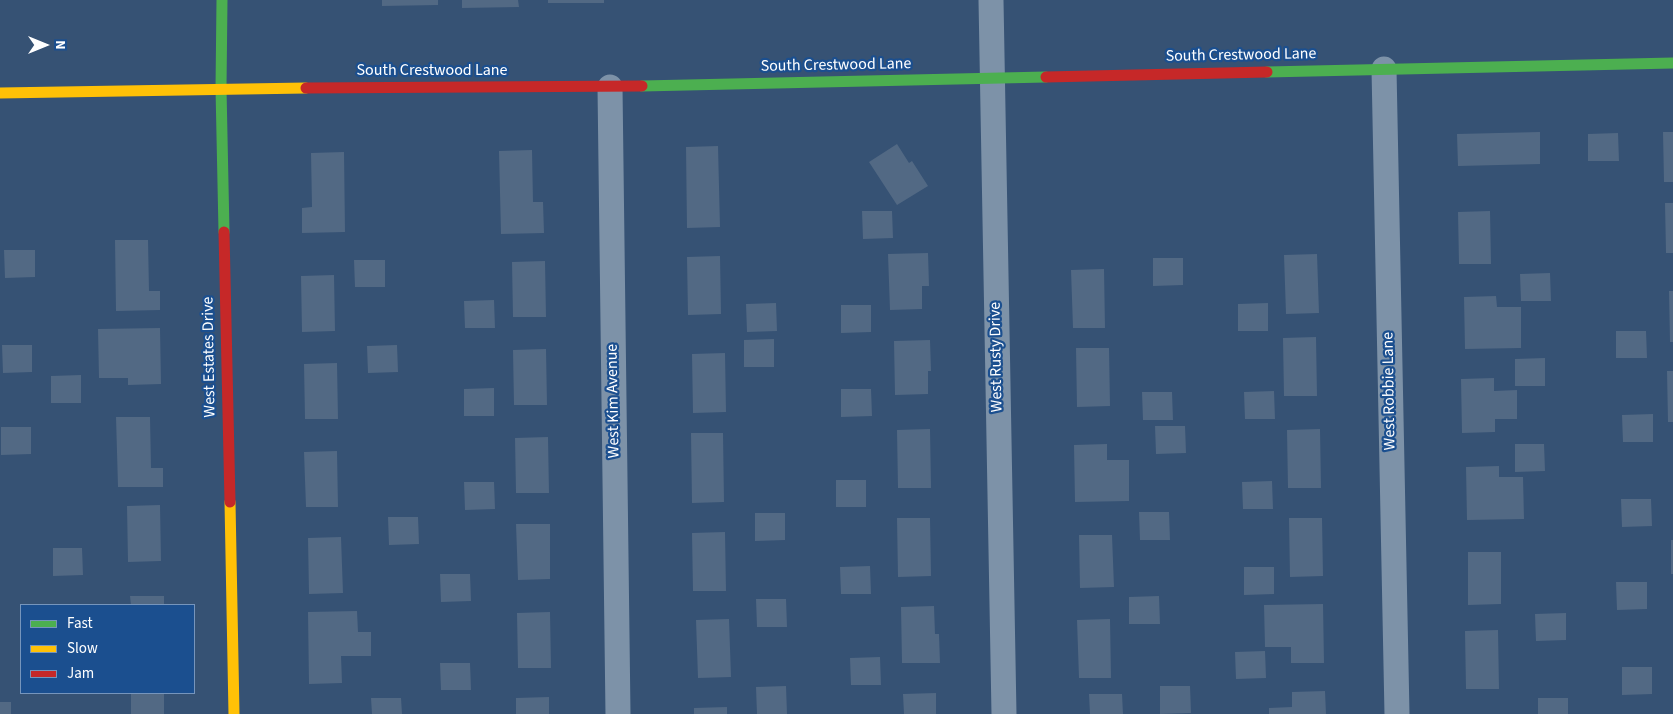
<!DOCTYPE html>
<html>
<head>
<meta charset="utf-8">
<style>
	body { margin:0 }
	#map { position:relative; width:1673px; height:714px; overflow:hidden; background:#365274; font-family:"Source Sans 3",sans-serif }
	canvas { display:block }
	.legend { position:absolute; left:20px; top:604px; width:175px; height:90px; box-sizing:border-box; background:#1b4f8f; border:1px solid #7695bc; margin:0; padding:6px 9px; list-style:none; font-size:15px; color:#fff }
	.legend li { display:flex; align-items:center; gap:10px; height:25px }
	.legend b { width:25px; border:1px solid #7695bc }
	.north { position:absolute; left:20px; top:20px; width:50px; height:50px; -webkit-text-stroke:4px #1b4f8f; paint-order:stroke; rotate:90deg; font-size:14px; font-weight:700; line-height:20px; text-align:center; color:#fff }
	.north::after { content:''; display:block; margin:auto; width:18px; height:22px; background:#fff; clip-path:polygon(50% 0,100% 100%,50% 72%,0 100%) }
</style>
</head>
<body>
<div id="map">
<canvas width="1673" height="714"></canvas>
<ul class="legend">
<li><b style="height:6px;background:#4caf50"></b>Fast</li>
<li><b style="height:6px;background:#ffc107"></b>Slow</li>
<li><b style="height:6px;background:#c62828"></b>Jam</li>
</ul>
<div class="north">N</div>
</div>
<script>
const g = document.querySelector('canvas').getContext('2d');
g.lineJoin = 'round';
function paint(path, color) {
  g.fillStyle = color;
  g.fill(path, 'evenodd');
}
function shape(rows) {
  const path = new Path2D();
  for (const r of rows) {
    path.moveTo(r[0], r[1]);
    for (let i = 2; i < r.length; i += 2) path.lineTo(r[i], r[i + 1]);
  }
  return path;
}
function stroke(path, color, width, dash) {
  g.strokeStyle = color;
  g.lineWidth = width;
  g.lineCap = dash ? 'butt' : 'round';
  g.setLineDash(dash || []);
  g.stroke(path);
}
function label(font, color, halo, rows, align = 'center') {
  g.font = font + ' "Source Sans 3",sans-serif';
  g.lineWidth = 4.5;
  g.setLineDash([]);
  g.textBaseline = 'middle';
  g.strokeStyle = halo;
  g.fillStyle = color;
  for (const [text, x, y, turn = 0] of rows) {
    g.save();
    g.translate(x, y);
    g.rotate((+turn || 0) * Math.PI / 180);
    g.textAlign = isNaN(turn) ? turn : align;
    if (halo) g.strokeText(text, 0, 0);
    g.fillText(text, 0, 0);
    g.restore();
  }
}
const building = shape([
	[382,0,438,0,438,5,382,6],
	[462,0,518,0,519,7,462,8],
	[548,0,604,0,604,3,548,3],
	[1540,132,1540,164,1458,166,1457,134],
	[1663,132,1673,132,1673,182,1664,182],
	[1618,133,1619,161,1588,161,1588,134],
	[897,144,909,163,912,161,928,186,897,205,869,162],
	[718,146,720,227,687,228,686,147],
	[532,150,533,202,543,202,544,233,501,234,499,151],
	[344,152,345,232,302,233,302,208,312,207,311,153],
	[1665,203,1673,203,1673,253,1666,253],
	[862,211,892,211,893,238,863,239],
	[1490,211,1491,264,1459,264,1458,212],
	[115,240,148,240,149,291,160,291,160,310,116,311],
	[4,250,35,250,35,277,5,278],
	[928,253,929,286,922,286,922,309,890,310,888,254],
	[1317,254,1319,313,1286,314,1284,255],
	[720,256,721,314,688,315,687,257],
	[1153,258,1183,258,1183,285,1153,286],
	[354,260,385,260,385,287,355,287],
	[545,261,546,317,513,317,512,262],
	[1104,269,1105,328,1073,328,1071,270],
	[1550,273,1551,301,1521,301,1520,274],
	[334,275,335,331,302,332,301,276],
	[1669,291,1673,291,1673,342,1670,342],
	[1496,296,1497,307,1521,307,1521,348,1465,349,1464,297],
	[494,300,495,328,465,328,464,301],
	[776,303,777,331,747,332,746,304],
	[1268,303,1268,331,1238,331,1238,304],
	[841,305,871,305,871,332,841,333],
	[160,328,161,384,128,385,128,378,99,378,98,329],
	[1616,331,1646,331,1647,358,1616,358],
	[1316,337,1317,396,1284,396,1283,338],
	[774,339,774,367,744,367,744,340],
	[930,340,931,371,928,371,928,394,895,395,894,341],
	[2,345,32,345,32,372,3,373],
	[397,345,398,372,368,373,367,346],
	[1076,348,1109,348,1110,406,1077,407],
	[546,349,547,405,514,405,513,350],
	[725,353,726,412,693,413,692,354],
	[1545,358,1545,386,1515,386,1515,359],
	[337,363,338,419,305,419,304,364],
	[1667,371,1673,371,1673,422,1668,422],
	[81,375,81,403,51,403,51,376],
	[1494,378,1494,391,1517,390,1517,419,1495,419,1495,432,1462,433,1461,379],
	[494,388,494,416,464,416,464,389],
	[841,389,871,389,872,416,841,417],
	[1274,391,1275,419,1245,419,1244,392],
	[1142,392,1172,392,1173,420,1143,420],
	[1653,414,1653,442,1623,442,1622,415],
	[116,417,150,417,151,468,163,468,163,487,118,487],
	[1155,426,1185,426,1186,453,1156,454],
	[1,427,31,427,31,454,1,455],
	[930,429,931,488,898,488,897,430],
	[1320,429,1321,488,1288,488,1287,430],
	[691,433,723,433,724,502,692,503],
	[548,437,549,493,516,493,515,438],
	[1107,444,1107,460,1129,460,1129,501,1075,502,1074,445],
	[1515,444,1544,444,1545,471,1515,472],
	[337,451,338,507,306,507,304,452],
	[1499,466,1499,477,1523,477,1524,519,1467,520,1466,467],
	[836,480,866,480,866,507,836,507],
	[1272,481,1273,509,1243,509,1242,482],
	[464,482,494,482,495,509,465,510],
	[1621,499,1651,499,1652,526,1622,527],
	[160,505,161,561,128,562,127,506],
	[1139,512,1169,512,1170,540,1140,540],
	[755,513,785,513,785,540,755,541],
	[388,517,418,517,419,544,389,545],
	[897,518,930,518,931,576,898,577],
	[1289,518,1322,518,1323,576,1290,577],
	[516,524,550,524,550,579,518,580],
	[725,532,726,591,693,591,692,533],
	[1079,535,1112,535,1114,587,1080,588],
	[341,537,343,593,309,594,308,538],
	[1671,540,1673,540,1673,574,1671,574],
	[53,548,82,548,83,575,53,576],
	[1468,552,1501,552,1501,604,1468,605],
	[870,566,871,594,841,594,840,567],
	[1244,567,1274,567,1274,594,1244,595],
	[440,574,470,574,471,601,441,602],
	[1616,582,1647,582,1647,609,1617,610],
	[130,596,164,596,164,605,131,605],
	[1159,596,1160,624,1129,624,1129,597],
	[756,599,786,599,787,627,757,627],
	[1323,604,1324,663,1291,663,1291,647,1265,647,1264,605],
	[934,606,935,634,939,634,940,663,902,663,901,607],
	[357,611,358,632,371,632,371,656,341,656,342,683,309,684,308,612],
	[550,612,551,668,518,668,517,613],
	[1566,613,1566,640,1536,641,1535,614],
	[729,619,731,677,698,678,696,620],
	[1110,619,1111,678,1079,678,1077,620],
	[1498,630,1499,689,1466,689,1465,631],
	[1265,651,1266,678,1236,679,1235,652],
	[880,657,881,685,851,685,850,658],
	[440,663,470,663,471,690,441,690],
	[1622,667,1652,667,1652,694,1622,695],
	[786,686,787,714,757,714,756,687],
	[1160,686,1190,686,1191,713,1160,714],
	[1325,691,1326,714,1269,714,1269,708,1292,707,1292,692],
	[131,693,164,693,164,714,131,714],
	[936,693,936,714,904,714,903,694],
	[1089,694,1122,694,1123,714,1090,714],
	[549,697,549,714,516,714,516,698],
	[371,698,401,698,402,714,372,714],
	[1538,698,1568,698,1568,714,1538,714],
	[0,702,11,702,11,714,0,714],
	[727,707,727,714,694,714,694,708]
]);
const street = shape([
	[991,0,1004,714],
	[1384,69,1397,714],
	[610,87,618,714]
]);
const fast = shape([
	[222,0,221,88,224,232],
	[1267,72,1673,63],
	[642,86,1046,77]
]);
const slow = shape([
	[0,93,306,88],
	[230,502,234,714]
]);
const jam = shape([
	[1046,77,1267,72],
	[306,88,642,86],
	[224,232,230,502]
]);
const streetNames = [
	["South Crestwood Lane",1241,56,-1],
	["South Crestwood Lane",836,66,-1],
	["South Crestwood Lane",432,71],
	["West Estates Drive",210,357,-91],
	["West Rusty Drive",997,357,-91],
	["West Robbie Lane",1390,391,-91],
	["West Kim Avenue",614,401,-91]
];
paint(building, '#526984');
stroke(street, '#7d92a8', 25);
stroke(fast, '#4caf50', 11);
stroke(slow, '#ffc107', 11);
stroke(jam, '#c62828', 11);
label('16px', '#fff', '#1b4f8f', streetNames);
</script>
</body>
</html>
